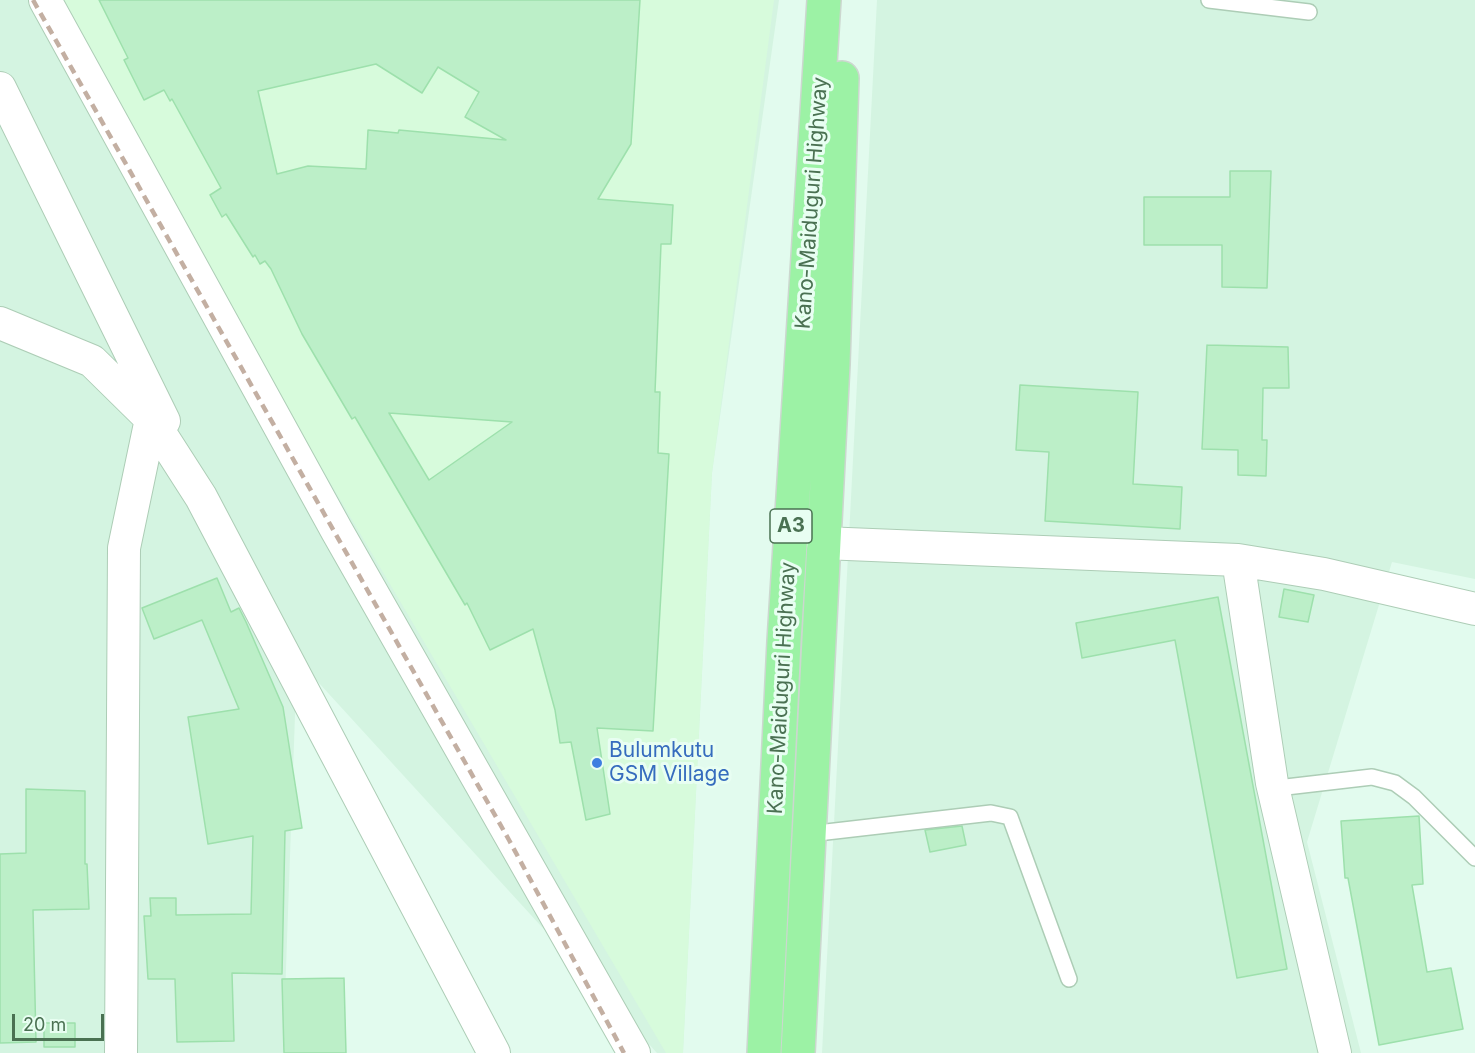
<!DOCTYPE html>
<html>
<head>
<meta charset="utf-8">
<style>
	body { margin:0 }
	#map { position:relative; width:1475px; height:1053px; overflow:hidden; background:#e2fbee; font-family:Inter,sans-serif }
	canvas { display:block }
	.scale { position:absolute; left:12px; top:1014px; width:92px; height:27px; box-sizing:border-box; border:3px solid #4a7152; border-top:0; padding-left:8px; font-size:18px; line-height:21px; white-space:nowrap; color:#4a7152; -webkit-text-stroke:4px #e8fef2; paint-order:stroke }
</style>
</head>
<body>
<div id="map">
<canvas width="1475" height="1053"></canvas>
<div class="scale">20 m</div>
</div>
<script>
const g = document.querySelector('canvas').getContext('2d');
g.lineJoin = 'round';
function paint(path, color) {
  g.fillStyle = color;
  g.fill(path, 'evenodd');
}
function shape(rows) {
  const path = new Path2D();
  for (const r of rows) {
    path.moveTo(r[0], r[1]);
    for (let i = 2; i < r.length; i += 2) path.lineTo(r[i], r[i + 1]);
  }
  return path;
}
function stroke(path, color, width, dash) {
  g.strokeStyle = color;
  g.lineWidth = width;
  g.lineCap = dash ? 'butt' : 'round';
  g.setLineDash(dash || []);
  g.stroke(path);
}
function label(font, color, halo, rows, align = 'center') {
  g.font = font + ' Inter,sans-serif';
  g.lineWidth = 6;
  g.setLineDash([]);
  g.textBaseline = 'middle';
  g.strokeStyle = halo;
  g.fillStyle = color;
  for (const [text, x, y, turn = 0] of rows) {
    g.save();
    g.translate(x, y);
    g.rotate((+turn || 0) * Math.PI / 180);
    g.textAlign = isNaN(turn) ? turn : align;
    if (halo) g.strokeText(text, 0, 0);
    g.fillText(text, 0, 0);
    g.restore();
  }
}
const residential = shape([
	[0,0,779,0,712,473,683,1053,657,1053,297,659,283,1053,0,1053],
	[877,0,1475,0,1475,579,1392,562,1307,842,1361,1053,822,1053]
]);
const commercial = shape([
	[46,0,774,0,712,473,683,1053,666,1053]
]);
const building = shape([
	[99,0,640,0,631,144,598,199,673,205,671,244,661,244,655,392,660,392,658,453,669,454,653,731,597,728,610,814,586,820,571,742,560,743,555,710,533,629,490,650,467,603,465,605,355,417,352,419,302,334,271,269,265,261,260,264,255,255,253,257,226,214,222,217,210,195,221,188,172,99,170,101,164,90,144,100,124,60,128,58,99,0],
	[376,64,422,93,438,67,479,92,465,117,506,140,399,130,398,133,368,130,366,169,308,166,277,174,258,91,376,64],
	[389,413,512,422,429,480,389,413],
	[1230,171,1271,171,1267,288,1222,287,1222,245,1144,245,1144,197,1230,197,1230,171],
	[1207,345,1288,347,1289,388,1263,388,1262,440,1267,440,1266,476,1238,475,1238,450,1202,449,1207,345],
	[1020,385,1138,392,1133,484,1182,487,1180,529,1045,521,1049,452,1016,450,1020,385],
	[217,578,231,612,239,608,246,622,283,707,302,828,285,831,282,974,232,973,234,1041,177,1042,175,979,148,979,144,916,151,916,150,898,176,898,176,915,251,914,253,836,208,844,188,717,239,709,202,620,154,639,142,608,217,578],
	[1284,589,1314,595,1308,622,1279,617,1284,589],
	[1218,597,1287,969,1237,978,1175,640,1082,658,1076,623,1218,597],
	[26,789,85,791,85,864,87,864,89,909,33,910,36,1042,0,1043,0,854,26,853,26,789],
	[1419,816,1423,884,1412,885,1427,972,1451,968,1463,1029,1379,1045,1348,878,1345,878,1341,821,1419,816],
	[962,826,966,845,930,852,925,830,962,826],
	[344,978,346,1053,284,1053,282,979,344,978],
	[44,1023,75,1023,75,1047,44,1047,44,1023]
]);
const lane = shape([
	[1209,0,1309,12],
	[1272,783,1286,787,1372,777,1395,783,1414,797,1475,858],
	[809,834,991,813,1010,817,1069,979]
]);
const street = shape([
	[45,0,337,531,634,1053],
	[0,88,164,421],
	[0,323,92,361,151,419,201,497,494,1053],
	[823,543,1238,560,1324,574,1475,609],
	[1238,560,1272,783,1335,1053],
	[121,1053,124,548,151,419]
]);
const highway = shape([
	[764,1053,784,641,824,0],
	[798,1053,833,364,842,78]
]);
const rail = shape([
	[33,0,509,840,624,1053]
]);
const markers = [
	[597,763,6,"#3f7fe0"]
];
const shields = [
	[791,526,42]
];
const shieldNames = [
	["A3",791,526]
];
const streetNames = [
	["Kano-Maiduguri Highway",812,203,-86],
	["Kano-Maiduguri Highway",782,688,-87]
];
const shopNames = [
	["Bulumkutu",609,751],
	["GSM Village",609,775]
];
paint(residential, '#d4f4e1');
paint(commercial, '#d7fbdc');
paint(building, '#bcefc8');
stroke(building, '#9de0ac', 1.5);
stroke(lane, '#adcdb6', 18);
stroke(street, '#adcdb6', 34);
stroke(highway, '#ccd7cf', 36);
stroke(lane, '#fff', 15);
stroke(street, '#fff', 32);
stroke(highway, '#9cf2a5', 33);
stroke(rail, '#c3afa2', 4.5, [9, 6]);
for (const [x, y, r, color] of markers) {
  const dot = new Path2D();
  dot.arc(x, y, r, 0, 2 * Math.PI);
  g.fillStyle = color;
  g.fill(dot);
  stroke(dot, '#e8fef2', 2);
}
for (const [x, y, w] of shields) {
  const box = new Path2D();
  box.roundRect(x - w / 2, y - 17, w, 34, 4.5);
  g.fillStyle = '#e8fef2';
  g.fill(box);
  stroke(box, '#4a7152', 1.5);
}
label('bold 20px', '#4a7152', null, shieldNames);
label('21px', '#4a7152', '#e8fef2', streetNames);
label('21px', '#366cbe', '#e8fef2', shopNames, 'left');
</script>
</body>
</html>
